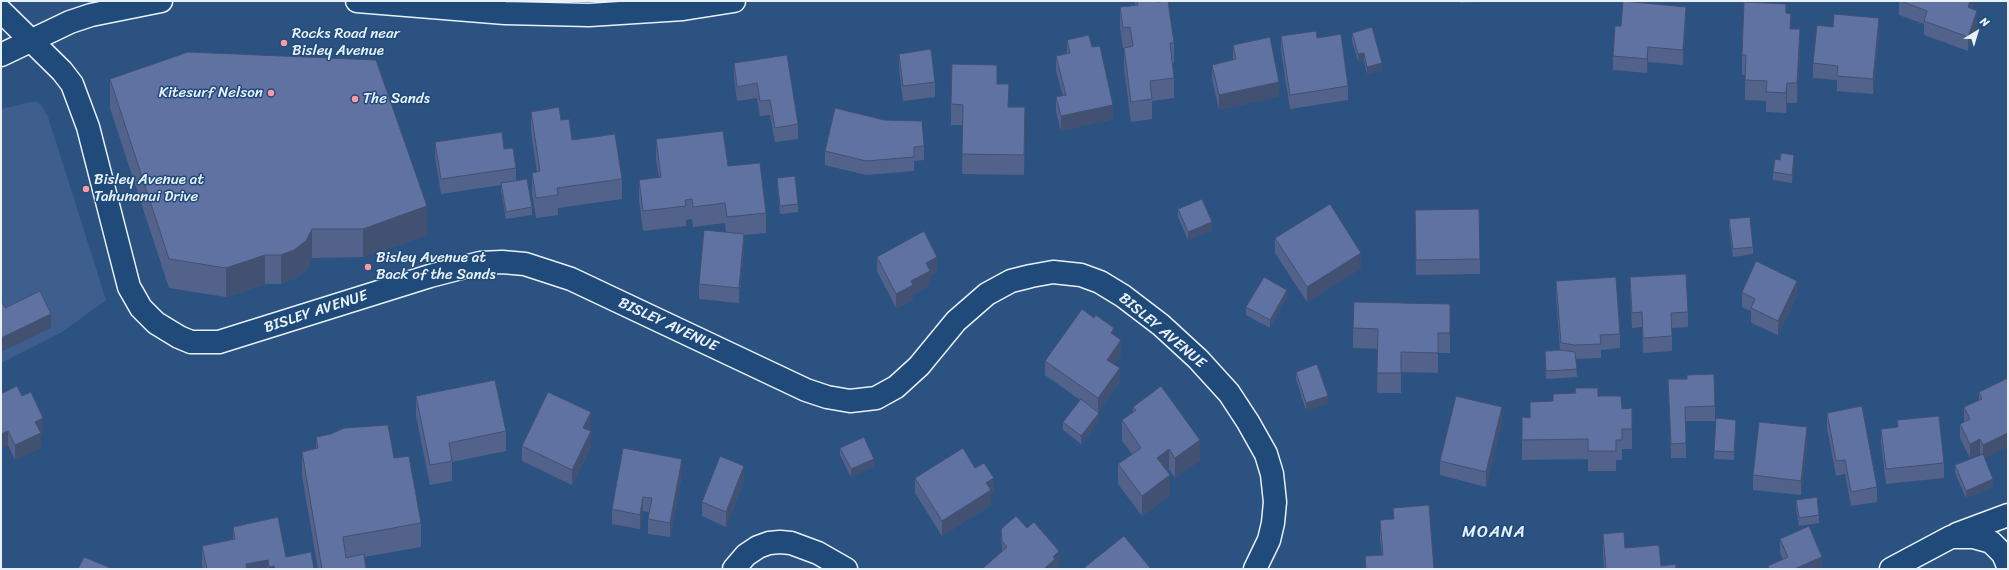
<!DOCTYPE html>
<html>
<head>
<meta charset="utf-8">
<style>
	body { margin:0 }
	#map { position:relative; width:2009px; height:570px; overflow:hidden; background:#2c5282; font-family:Sriracha,sans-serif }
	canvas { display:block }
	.frame { position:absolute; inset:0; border:2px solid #e8f1f8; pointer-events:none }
	.north { position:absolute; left:1957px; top:12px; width:40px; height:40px; -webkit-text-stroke:3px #1f4a7a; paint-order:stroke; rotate:38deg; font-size:11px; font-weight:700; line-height:16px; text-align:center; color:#e8f1f8 }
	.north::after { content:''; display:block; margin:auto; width:14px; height:18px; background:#e8f1f8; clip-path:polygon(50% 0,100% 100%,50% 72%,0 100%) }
</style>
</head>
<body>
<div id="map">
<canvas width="2009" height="570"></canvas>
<div class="frame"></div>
<div class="north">N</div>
</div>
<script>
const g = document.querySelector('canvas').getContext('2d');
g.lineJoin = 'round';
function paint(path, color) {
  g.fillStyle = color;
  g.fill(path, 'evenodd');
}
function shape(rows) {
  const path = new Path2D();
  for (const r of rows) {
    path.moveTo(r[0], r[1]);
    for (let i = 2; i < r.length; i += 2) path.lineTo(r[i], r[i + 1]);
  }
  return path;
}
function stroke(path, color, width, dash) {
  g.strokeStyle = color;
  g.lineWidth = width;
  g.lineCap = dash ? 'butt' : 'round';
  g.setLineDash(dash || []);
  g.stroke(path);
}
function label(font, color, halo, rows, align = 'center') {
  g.font = font + ' Sriracha,sans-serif';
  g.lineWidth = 3;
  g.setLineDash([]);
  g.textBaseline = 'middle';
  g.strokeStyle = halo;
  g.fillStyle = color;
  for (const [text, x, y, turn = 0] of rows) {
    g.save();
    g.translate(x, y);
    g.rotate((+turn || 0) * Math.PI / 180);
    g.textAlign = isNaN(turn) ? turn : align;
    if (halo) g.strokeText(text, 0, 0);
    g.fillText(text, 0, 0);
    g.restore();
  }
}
const built = shape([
	[36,101,41,105,48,117,106,300,62,332,1,363,1,109]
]);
const minor = shape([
	[1,11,62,71,72,84,88,127,129,287,141,308,156,323,179,337,191,342,219,342,430,276,480,263,502,262,525,264,571,279,806,390,827,397,850,401,876,398,896,387,919,366,956,321,987,294,1011,281,1031,276,1053,272,1081,275,1100,282,1123,296,1161,325,1198,359,1229,393,1248,422,1266,454,1272,474,1275,502,1273,523,1269,540,1255,569],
	[1957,534,2008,515],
	[734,569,746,555,758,547,769,543,780,542,791,543,818,553,846,569],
	[1891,569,1951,537,1973,537,1991,542,2003,554,2008,566]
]);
const highway = shape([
	[357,1,505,13,589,15,683,9,734,1],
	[1,55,70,22,91,15,161,1]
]);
const wall = shape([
	[1135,1,1157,1,1174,43,1174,63,1172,63,1174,78,1174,98,1152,101,1152,119,1131,122,1124,68,1124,48,1123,48,1120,27,1120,7,1135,5],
	[1460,1,1482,1,1482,2,1460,3],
	[1618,1,1647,1,1647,2,1626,1,1686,21,1683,65,1648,62,1647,73,1613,70,1613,56,1621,26,1623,1],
	[1899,1,1973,1,1973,5,1972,9,1977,26,1968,51,1924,35,1924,24,1899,15],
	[1786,13,1791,29,1800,49,1797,103,1787,103,1786,113,1766,112,1766,101,1745,100,1745,75,1742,75,1742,55],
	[1352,33,1382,70,1367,74,1364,60,1358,61,1352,41],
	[1879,33,1873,94,1837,91,1837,80,1813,78,1813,63],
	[1281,36,1317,38,1348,86,1348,100,1290,109,1281,51],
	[1067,40,1092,47,1113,119,1061,131,1056,112,1056,97,1063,96,1056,71,1056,56,1067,53],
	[1233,45,1279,96,1219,110,1212,79,1212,65,1233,60],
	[899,54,935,82,935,97,903,101,899,68],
	[787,55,798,124,798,139,775,142,770,115,760,116,757,98,737,101,734,78,734,63],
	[110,79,427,235,363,257,312,258,306,270,294,279,281,284,265,284,226,297,169,288,110,108],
	[997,84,1009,107,1025,127,1024,175,962,174,963,125,951,125,951,104],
	[531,112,561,120,572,140,622,179,622,199,558,208,558,215,536,218,532,193,532,173,537,172,531,132],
	[656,139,728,166,766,213,766,233,744,235,744,249,739,303,699,299,699,284,726,233,725,223,693,227,692,219,686,220,686,226,643,231,639,200,639,180,659,178,656,159],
	[435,142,504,149,516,168,516,181,532,207,532,215,506,219,501,191,501,185,441,194,435,157],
	[924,146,924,160,914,161,914,171,866,175,825,165,825,151],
	[1794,163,1792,183,1773,180,1773,172],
	[777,178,798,204,798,212,780,214,777,186],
	[1178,209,1212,230,1188,240,1178,217],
	[1415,210,1480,259,1480,274,1416,275],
	[1729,219,1753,247,1753,254,1733,257,1729,227],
	[1275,238,1361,268,1307,302,1275,253],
	[877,257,937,272,930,276,930,285,913,295,913,300,896,308,877,271],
	[1630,277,1688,312,1688,327,1672,328,1672,351,1643,353,1642,327,1632,328,1630,292],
	[1556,281,1620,334,1620,348,1601,350,1601,358,1576,359,1577,377,1546,379,1545,351,1560,350,1556,295],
	[1742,292,1797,295,1778,335,1751,323,1751,311,1742,307],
	[1287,297,1270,328,1246,315,1246,307],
	[1450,324,1450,353,1438,353,1438,373,1401,372,1401,393,1377,393,1378,349,1353,348,1353,328],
	[1114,335,1121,355,1114,364,1120,382,1098,412,1099,421,1081,444,1063,430,1063,422,1080,400,1045,375,1045,361],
	[1296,372,1328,404,1306,411,1296,379],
	[2008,378,1985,458,1993,487,1966,498,1955,473,1955,465,1981,455,1980,453,1970,458,1960,438,1960,424,1964,422,1964,407,1979,400,1979,392],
	[1668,379,1715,406,1715,421,1686,421,1686,458,1671,458],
	[1,390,3,393,22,396,43,432,41,434,41,448,15,460,8,445,1,448],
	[416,396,506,431,506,451,452,462,452,481,430,485,416,416],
	[1598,396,1622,409,1632,429,1632,449,1622,449,1622,460,1616,460,1616,471,1588,471,1588,459,1522,460,1522,417,1530,418,1553,401],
	[1133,407,1200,460,1175,478,1169,469,1167,471,1170,495,1142,516,1118,484,1118,464,1132,454,1122,441,1122,420,1133,412],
	[1827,413,1877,487,1877,502,1851,506,1845,474,1836,476,1827,428],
	[1897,420,1944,463,1944,478,1886,484,1881,443,1881,429,1897,427],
	[1502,422,1486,487,1440,475,1440,461],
	[591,427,589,431,591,446,572,485,522,461,522,446],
	[1736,427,1734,460,1714,459,1714,451],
	[316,437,394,458,421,523,421,547,364,557,366,569,318,569,302,476,302,452,316,449],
	[1807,442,1801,495,1753,490,1753,475],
	[840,448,874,466,851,477,840,455],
	[975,468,994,492,991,494,991,505,942,536,915,493,915,478],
	[682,474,670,537,648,534,648,519,649,512,643,511,640,529,612,524,612,509],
	[744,481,726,527,702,516,702,502],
	[1796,500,1819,515,1819,523,1799,526,1796,508],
	[1393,508,1434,569,1365,569,1365,556,1382,555,1380,540,1380,520,1393,519],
	[233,527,286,557,314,569,203,569,202,566,202,546,233,539],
	[1001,529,1059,566,1002,551],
	[1603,534,1625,548,1661,566,1676,569,1604,569,1603,554],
	[1780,539,1822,569,1768,569,1768,566,1783,559,1780,553]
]);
const shadedWall = shape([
	[1970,1,1973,1,1973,5,1968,22,1968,7],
	[1686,7,1686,21,1683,65,1683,50],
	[1977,11,1977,26,1968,51,1968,37],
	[1879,18,1879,33,1873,94,1873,79],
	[1800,29,1800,49,1797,103,1797,83],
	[1648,47,1648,62,1647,73,1647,59],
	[1364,53,1364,60,1358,61,1358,54],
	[1382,63,1382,70,1367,74,1367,67],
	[1279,82,1279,96,1219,110,1219,95],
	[1787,83,1787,103,1786,113,1786,93],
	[1113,105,1113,119,1061,131,1061,116],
	[1794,155,1794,163,1792,183,1792,175],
	[427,206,427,235,363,257,363,229],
	[1212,222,1212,230,1188,240,1188,232],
	[312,229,312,258,306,270,294,279,281,284,281,255],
	[744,234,744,249,739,303,739,288],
	[1361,253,1361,268,1307,302,1307,287],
	[265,255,265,284,226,297,226,268],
	[937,257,937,272,930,276,930,285,913,295,913,300,896,308,896,294,926,263],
	[1797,281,1797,295,1778,335,1778,321],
	[1287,290,1287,297,1270,328,1270,320],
	[51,314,51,328,1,352,1,338],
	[1114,328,1114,342,1111,333],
	[1121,340,1121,355,1107,374,1107,360],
	[1120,368,1120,382,1098,413,1098,398],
	[1328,396,1328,404,1306,411,1306,403],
	[1502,407,1502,422,1486,487,1486,472],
	[591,412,591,427,583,443,583,428],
	[1099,413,1099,421,1081,444,1081,436],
	[43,418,43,432,41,434,41,448,15,460,15,445,35,422],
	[1807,427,1807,442,1801,495,1801,481],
	[8,431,8,445,1,448,1,434],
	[591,431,591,446,572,485,572,470],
	[2008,433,2008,447,1983,459,1983,445],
	[1980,439,1980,453,1970,458,1970,444],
	[1200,440,1200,460,1175,478,1175,458],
	[1169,449,1169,469,1157,478,1157,458],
	[682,459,682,474,670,537,670,523],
	[874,459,874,466,851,477,851,469],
	[744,466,744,481,726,527,726,512],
	[1170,475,1170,495,1142,516,1142,496],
	[994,478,994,492,991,494,991,505,942,536,942,521,986,483],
	[1993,479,1993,487,1966,498,1966,491],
	[643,497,643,511,640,529,640,515],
	[1059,551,1059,566,1056,569,1044,569,1053,557],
	[1822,557,1822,569,1794,569],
	[268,560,268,569,246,569,246,564],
	[274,566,274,569,269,569,269,567]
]);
const building = shape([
	[1137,1,1157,1,1157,2,1168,1,1174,43,1170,43,1174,78,1150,81,1152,99,1131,102,1124,48,1133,46,1130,27,1123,28,1120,7,1138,5,1137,1],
	[1623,1,1686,7,1683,50,1648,47,1647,59,1613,56,1615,26,1621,26,1623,1],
	[1901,1,1970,1,1968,7,1977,11,1968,37,1924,21,1927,11,1901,1],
	[1744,2,1786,4,1786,13,1791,14,1790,29,1800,29,1797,83,1787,83,1786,93,1766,92,1767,81,1745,80,1746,55,1742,55,1744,2],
	[1834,14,1879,18,1873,79,1837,76,1838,66,1813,63,1817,25,1833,27,1834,14],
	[1372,27,1382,63,1367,67,1364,53,1358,54,1352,33,1372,27],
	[1316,31,1317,38,1341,34,1348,86,1290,95,1281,36,1316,31],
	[1089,35,1092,47,1100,46,1113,105,1061,116,1056,97,1066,95,1056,56,1070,53,1067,40,1089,35],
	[1270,37,1279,82,1219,95,1212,65,1236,59,1233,45,1270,37],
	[931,49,935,82,903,86,899,54,931,49],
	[188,52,376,60,427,206,363,229,312,229,306,241,294,250,281,255,265,255,226,268,169,259,110,79,188,52],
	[787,55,798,124,775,128,770,100,760,101,757,83,737,87,734,63,787,55],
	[952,64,997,65,997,84,1009,84,1008,107,1025,107,1024,155,962,154,963,105,951,104,952,64],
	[559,107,561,120,569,119,572,140,615,134,622,179,557,188,558,195,536,198,532,173,540,171,531,112,559,107],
	[835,108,884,120,922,121,924,146,914,147,914,157,866,161,825,151,835,108],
	[723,131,728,166,760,163,766,213,727,217,725,203,693,207,692,199,685,200,686,206,643,211,639,180,661,177,656,139,723,131],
	[502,132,504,149,513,148,516,168,441,179,435,142,502,132],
	[1781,153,1794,155,1792,175,1773,172,1775,159,1780,160,1781,153],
	[795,176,798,204,780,206,777,178,795,176],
	[527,179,532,207,506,212,501,183,527,179],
	[1202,199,1212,222,1188,232,1178,209,1202,199],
	[1330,204,1361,253,1307,287,1275,238,1330,204],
	[1479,209,1480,259,1416,260,1415,210,1479,209],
	[1750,217,1753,247,1733,249,1729,219,1750,217],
	[704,230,744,234,739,288,699,284,704,230],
	[924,231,937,257,926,263,930,271,911,281,913,285,896,294,877,257,924,231],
	[1756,261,1797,281,1778,321,1751,308,1755,299,1742,292,1756,261],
	[1686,274,1688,312,1671,313,1672,336,1643,338,1642,312,1632,313,1630,277,1686,274],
	[1264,277,1287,290,1270,320,1246,307,1264,277],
	[1616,277,1620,334,1600,335,1601,344,1575,345,1561,343,1556,281,1616,277],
	[40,291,51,314,1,338,1,300,5,308,40,291],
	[1354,302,1450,304,1450,333,1438,333,1438,353,1401,352,1401,373,1377,373,1378,329,1353,328,1354,302],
	[1082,309,1094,318,1096,315,1114,328,1111,333,1121,340,1107,360,1120,368,1098,398,1045,361,1082,309],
	[1561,350,1575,352,1577,369,1546,371,1545,351,1561,350],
	[1317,364,1328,396,1306,403,1296,372,1317,364],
	[1714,374,1715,406,1685,407,1686,443,1671,444,1668,379,1687,379,1687,375,1714,374],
	[2008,378,2008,433,1983,445,1980,439,1970,444,1960,424,1970,419,1964,407,1982,399,1979,392,2008,378],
	[495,380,506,431,449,443,452,461,430,465,416,396,495,380],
	[17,386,22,396,31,392,43,418,35,422,41,433,15,445,8,431,1,434,1,390,3,393,17,386],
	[1161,386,1200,440,1175,458,1169,449,1157,458,1170,475,1142,496,1118,464,1141,448,1122,420,1136,410,1133,407,1161,386],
	[1575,388,1598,388,1598,396,1621,396,1622,409,1632,408,1632,429,1622,429,1622,440,1616,440,1616,451,1588,451,1588,439,1522,440,1522,417,1530,418,1530,402,1553,401,1553,394,1576,393,1575,388],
	[548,392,591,412,583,428,591,431,572,470,522,446,548,392],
	[1456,396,1502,407,1486,472,1440,461,1456,396],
	[1081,399,1099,413,1081,436,1063,422,1081,399],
	[1862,406,1877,487,1851,492,1845,460,1836,461,1827,413,1862,406],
	[1939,416,1944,463,1886,469,1881,429,1898,427,1897,420,1939,416],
	[1716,418,1736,420,1734,452,1714,451,1716,418],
	[1759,422,1807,427,1801,481,1753,475,1759,422],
	[388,425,394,458,409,456,421,523,343,537,346,558,364,554,366,569,322,569,302,452,318,448,316,437,331,434,344,428,388,425],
	[864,437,874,459,851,469,840,448,864,437],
	[623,448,682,459,670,523,648,519,652,498,643,497,640,515,612,509,623,448],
	[963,448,975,468,984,463,994,478,986,483,991,490,942,521,915,478,963,448],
	[1983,454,1993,479,1966,491,1955,465,1983,454],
	[720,456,744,466,726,512,702,502,720,456],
	[1817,497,1819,515,1799,518,1796,500,1817,497],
	[1429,505,1434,569,1366,569,1365,556,1383,555,1380,520,1394,519,1393,508,1429,505],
	[1016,516,1027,528,1034,522,1059,551,1053,557,1055,559,1044,569,982,569,1007,547,1002,541,1001,529,1016,516],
	[278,517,286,557,311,552,314,569,275,569,274,566,269,567,268,560,246,564,247,569,207,569,202,546,235,539,233,527,278,517],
	[1809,526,1822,557,1794,569,1769,569,1768,566,1788,557,1780,539,1809,526],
	[1624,532,1625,548,1659,545,1661,566,1676,564,1676,569,1606,569,1603,534,1624,532],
	[1124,536,1151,569,1086,569,1085,567,1124,536],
	[84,557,113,569,78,569,84,557]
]);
const markers = [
	[284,43,4,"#ff9aa2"],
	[271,93,4,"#ff9aa2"],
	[355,99,4,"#ff9aa2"],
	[86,189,4,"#ff9aa2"],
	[368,267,4,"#ff9aa2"]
];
const poiNames = [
	["Rocks Road near",292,34],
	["Bisley Avenue",292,51],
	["Kitesurf Nelson",263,93,"right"],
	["The Sands",363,99],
	["Bisley Avenue at",94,180],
	["Tahunanui Drive",94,197],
	["Bisley Avenue at",376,258],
	["Back of the Sands",376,275]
];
const streetNames = [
	["BISLEY AVENUE",316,312,-18],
	["BISLEY AVENUE",668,325,25],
	["BISLEY AVENUE",1162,331,40]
];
const quarterNames = [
	["MOANA",1494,533]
];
paint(built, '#3e5f8e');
stroke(minor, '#e8f1f8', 25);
stroke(highway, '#e8f1f8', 25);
stroke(minor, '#1f4a7a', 22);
stroke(highway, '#1f4a7a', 22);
paint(wall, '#52628b');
paint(shadedWall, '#425071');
paint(building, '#5f72a2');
stroke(building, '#425071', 1);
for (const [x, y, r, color] of markers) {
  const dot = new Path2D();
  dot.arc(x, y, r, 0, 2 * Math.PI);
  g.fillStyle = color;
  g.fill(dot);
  stroke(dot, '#1f4a7a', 1.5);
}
label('15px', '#e8f1f8', '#1f4a7a', poiNames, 'left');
label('15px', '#e8f1f8', '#1f4a7a', streetNames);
g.letterSpacing = '1px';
label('17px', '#e8f1f8', '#1f4a7a', quarterNames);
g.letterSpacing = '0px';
</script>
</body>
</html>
